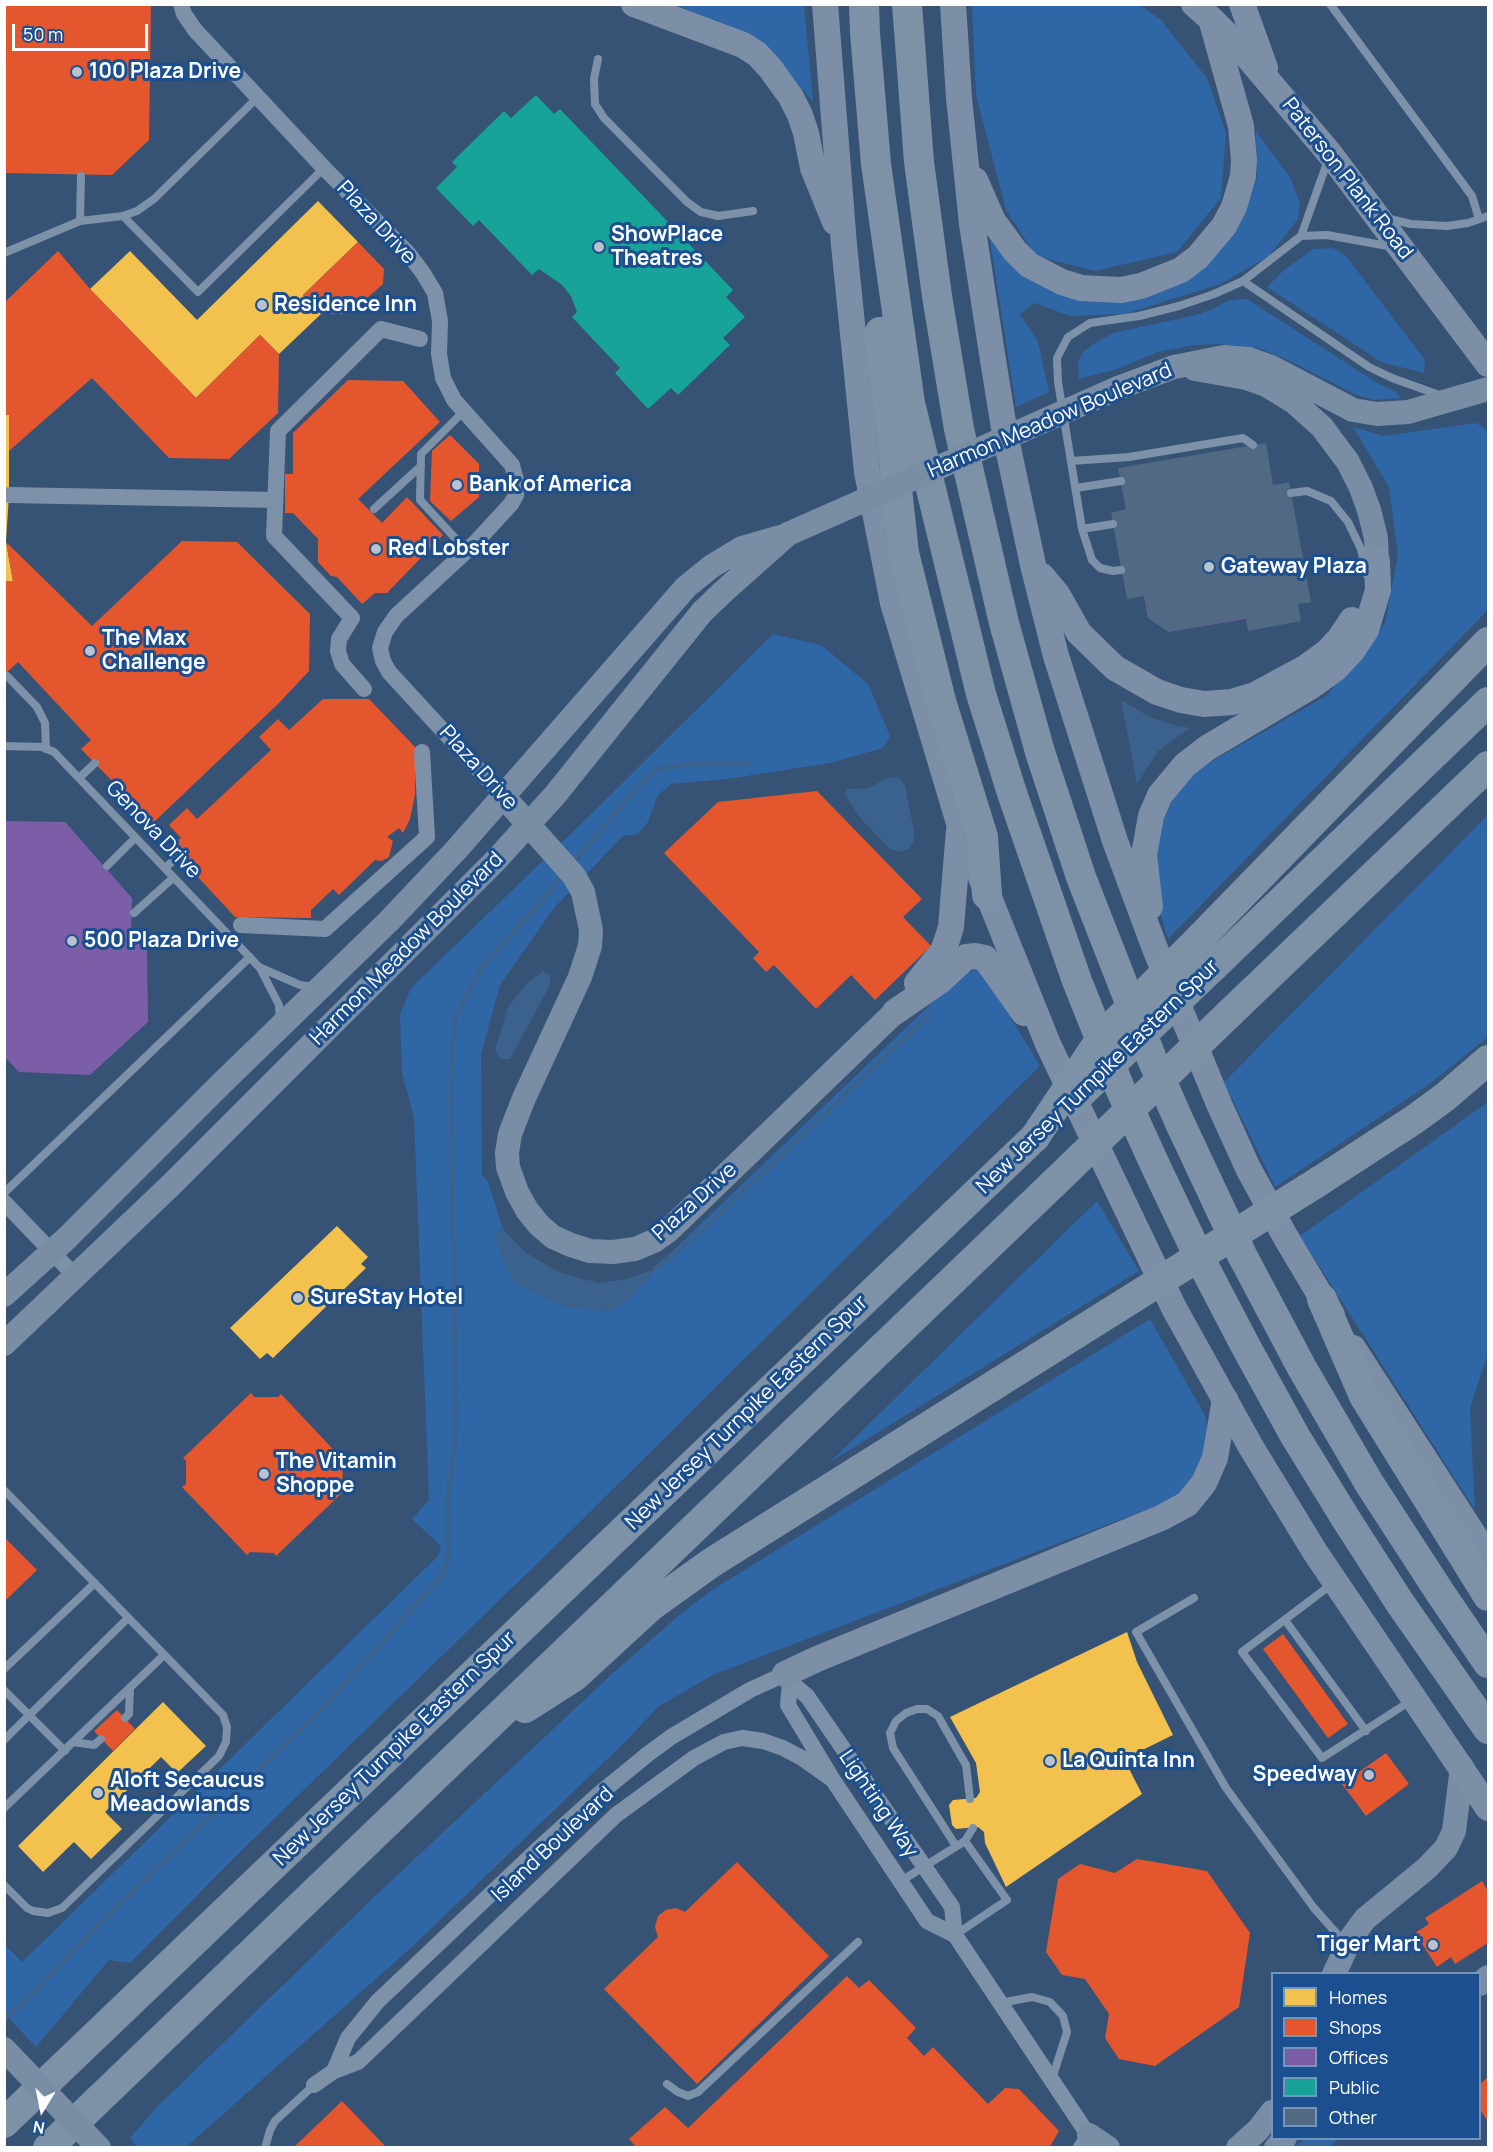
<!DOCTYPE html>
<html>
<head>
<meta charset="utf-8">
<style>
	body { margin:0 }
	#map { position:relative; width:1493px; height:2152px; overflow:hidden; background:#365274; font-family:Manrope,sans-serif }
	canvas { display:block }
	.frame { position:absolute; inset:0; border:6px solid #fff; pointer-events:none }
	.legend { position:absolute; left:1271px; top:1972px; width:210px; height:168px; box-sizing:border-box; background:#1b4f8f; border:2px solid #7695bc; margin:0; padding:8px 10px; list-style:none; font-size:18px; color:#fff }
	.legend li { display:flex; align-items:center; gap:12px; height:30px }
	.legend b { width:30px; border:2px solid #7695bc }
	.north { position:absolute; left:12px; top:2080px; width:60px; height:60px; -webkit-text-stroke:4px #1b4f8f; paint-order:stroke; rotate:190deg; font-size:16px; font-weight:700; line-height:24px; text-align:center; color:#fff }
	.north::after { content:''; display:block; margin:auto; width:21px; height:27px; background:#fff; clip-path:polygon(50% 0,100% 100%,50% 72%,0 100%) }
	.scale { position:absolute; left:12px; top:24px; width:136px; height:27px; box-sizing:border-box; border:3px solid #fff; border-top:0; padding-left:8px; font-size:18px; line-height:21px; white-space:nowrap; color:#fff; -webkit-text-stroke:4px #1b4f8f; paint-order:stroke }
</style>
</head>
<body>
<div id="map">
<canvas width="1493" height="2152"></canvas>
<div class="frame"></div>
<ul class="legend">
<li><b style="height:16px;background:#f2c14e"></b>Homes</li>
<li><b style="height:16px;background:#e4572e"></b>Shops</li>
<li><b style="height:16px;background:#7b5ea7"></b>Offices</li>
<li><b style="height:16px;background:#17a398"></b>Public</li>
<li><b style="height:16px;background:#526984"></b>Other</li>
</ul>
<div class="north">N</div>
<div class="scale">50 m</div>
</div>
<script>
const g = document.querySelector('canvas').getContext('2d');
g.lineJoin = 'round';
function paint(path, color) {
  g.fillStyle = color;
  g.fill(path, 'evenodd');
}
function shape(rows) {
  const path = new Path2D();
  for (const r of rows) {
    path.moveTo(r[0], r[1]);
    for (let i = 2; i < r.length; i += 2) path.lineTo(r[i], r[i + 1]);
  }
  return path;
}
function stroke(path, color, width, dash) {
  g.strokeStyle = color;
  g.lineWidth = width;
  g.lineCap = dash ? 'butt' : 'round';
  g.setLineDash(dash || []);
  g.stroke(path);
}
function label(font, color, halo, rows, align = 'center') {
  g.font = font + ' Manrope,sans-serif';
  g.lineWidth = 6;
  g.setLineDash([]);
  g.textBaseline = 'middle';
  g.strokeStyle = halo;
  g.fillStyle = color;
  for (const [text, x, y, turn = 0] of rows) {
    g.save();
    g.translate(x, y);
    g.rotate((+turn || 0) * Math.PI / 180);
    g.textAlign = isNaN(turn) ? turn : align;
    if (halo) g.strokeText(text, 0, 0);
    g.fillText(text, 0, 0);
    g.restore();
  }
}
const green = shape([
	[678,5,804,5,813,102,771,52],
	[972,5,1140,5,1161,20,1207,78,1226,133,1221,198,1177,252,1095,271,1036,256,1006,210,976,95],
	[1256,131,1291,179,1300,204,1298,219,1269,256,1220,284,1125,314,1070,316,1034,303,1020,314,1038,342,1049,392,1016,407,990,240,1022,274,1075,298,1189,279,1233,235,1257,177],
	[1333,248,1346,256,1425,360,1424,373,1381,362,1267,287,1283,271,1313,249],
	[1247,299,1379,384,1395,391,1401,398,1373,400,1354,394,1288,360,1258,348,1219,344,1194,345,1158,352,1117,369,1079,379,1078,363,1083,352,1092,345,1113,333,1196,315,1215,308,1229,300],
	[1476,423,1488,430,1488,610,1168,939,1154,893,1157,834,1183,778,1326,696,1385,623,1398,555,1389,487,1353,427,1384,436],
	[773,634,821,645,868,684,890,736,883,748,830,763,727,779,671,784,658,795,648,822,638,834,623,836,554,908,500,985,481,1054,482,1175,488,1182,503,1229,496,1232,566,1307,609,1311,645,1283,658,1265,914,1020,963,974,982,968,1000,990,1012,1020,1040,1066,586,1516,241,1851,130,1963,109,1960,36,2047,5,2014,4,1944,22,1962,438,1556,441,1546,412,1519,429,1500,414,1118,402,1073,400,1015,411,988,588,817],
	[1488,815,1488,1037,1428,1085,1275,1187,1224,1082],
	[1488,1102,1488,1353,1470,1408,1475,1510,1300,1236],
	[1097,1201,1139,1271,830,1462],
	[1150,1319,1206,1417,1209,1453,1180,1497,715,1674,659,1706,624,1743,413,1946,186,2147,137,2147,130,2138,156,2108,374,1897,612,1674,677,1617,712,1590],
	[1305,2139,1305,2138,1339,2139,1328,2147,1294,2147]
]);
const water = shape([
	[1121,700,1150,717,1170,724,1190,728,1158,751,1137,784],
	[890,777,899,778,905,785,914,831,914,842,909,849,899,852,889,848,861,819,845,795,846,789,868,788],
	[543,971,551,976,549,987,510,1059,500,1059,495,1050,508,1007,527,983],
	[503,1229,525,1252,558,1272,599,1283,626,1279,655,1269,645,1283,623,1304,609,1311,566,1307,519,1286,510,1276,497,1245,496,1232]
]);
const homes = shape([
	[318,201,358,242,303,295,321,314,279,354,260,335,196,398,90,289,130,251,197,320],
	[4,415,9,415,9,495,6,542,13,581,5,581],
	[337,1226,368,1257,361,1264,366,1268,273,1358,267,1353,260,1359,230,1328],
	[1127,1632,1137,1662,1173,1735,1124,1759,1142,1794,1006,1887,985,1843,984,1832,978,1827,956,1829,952,1825,949,1805,953,1800,976,1798,980,1792,976,1763,950,1717],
	[163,1702,206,1746,177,1773,161,1757,105,1812,122,1829,91,1859,74,1842,43,1872,18,1846]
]);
const shops = shape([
	[4,4,151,4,149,140,112,175,4,173],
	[358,242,384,269,383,284,349,314,321,314,303,295],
	[58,251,90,289,196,398,260,335,279,354,278,413,229,459,169,458,92,378,9,451,9,415,4,415,4,303],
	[348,380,403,381,440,422,358,499,382,523,407,497,443,535,387,593,375,593,362,604,337,577,331,576,318,562,318,539,293,513,285,513,285,474,293,474,293,433],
	[450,435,479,464,479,497,451,521,430,501,432,451],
	[182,541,237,542,310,614,309,671,279,703,153,823,81,749,91,740,18,662,4,675,4,581,13,581,6,542,92,626],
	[323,699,369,699,416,748,415,795,410,819,403,833,399,828,387,837,393,841,389,857,382,861,375,860,339,895,333,889,311,910,311,918,235,917,170,847,181,838,169,825,187,808,197,819,271,750,259,737,278,719,289,730],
	[817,791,922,899,903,917,931,946,875,1000,851,975,816,1009,774,965,766,972,753,958,759,952,664,853,718,802],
	[251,1393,254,1397,278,1397,281,1394,345,1462,343,1464,342,1488,344,1491,276,1556,274,1553,250,1552,247,1555,182,1487,186,1484,186,1461,183,1458],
	[4,1537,37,1570,4,1602],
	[1283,1634,1348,1724,1328,1738,1263,1649],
	[117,1710,135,1729,113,1751,94,1731],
	[1386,1753,1409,1784,1366,1816,1342,1784],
	[1137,1859,1207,1871,1250,1933,1239,2007,1155,2066,1119,2059,1105,2038,1109,2014,1085,1979,1062,1975,1046,1952,1058,1879,1080,1864,1115,1873],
	[737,1862,829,1956,697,2084,604,1989,658,1937,655,1927,658,1916,666,1910,676,1908,685,1912],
	[1482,1881,1488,1891,1488,1943,1455,1964,1451,1957,1437,1967,1415,1933,1429,1924,1425,1918],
	[847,1976,859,1988,869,1980,916,2028,907,2038,924,2056,933,2047,988,2104,1005,2088,1019,2089,1059,2131,1049,2148,637,2148,629,2139,665,2107,688,2128],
	[1488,2077,1488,2121,1480,2110,1480,2084],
	[342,2101,387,2148,293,2148]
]);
const offices = shape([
	[1215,499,1219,523,1244,519,1248,544,1275,540,1283,590,1258,594,1262,616,1169,632,1148,618,1133,531,1160,527,1157,509],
	[4,821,65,822,132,898,131,931,147,951,148,1022,90,1075,19,1072,4,1056]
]);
const public = shape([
	[536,95,554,114,560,109,733,290,726,297,745,317,723,338,730,345,678,395,671,388,648,409,615,373,620,368,572,317,577,312,571,296,562,285,539,269,532,275,479,220,473,226,436,188,457,167,452,162,504,111,511,118]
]);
const stream = shape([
	[573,863,637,787,657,769,689,764,748,763],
	[655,1269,708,1225,929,1015],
	[4,2019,26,2000,102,1921,323,1708,439,1579,448,1561,448,1501,456,1428,451,1097,454,1019,483,965,535,909,563,875]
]);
const building = shape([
	[1266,443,1273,485,1289,482,1311,602,1298,604,1301,621,1248,631,1246,618,1169,632,1148,618,1144,596,1127,599,1111,513,1126,509,1118,468]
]);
const lane = shape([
	[1330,4,1472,196,1479,219],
	[598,59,594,79,595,104,604,118,687,202,701,212,718,216,753,211],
	[123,216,198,292,324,168],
	[1386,218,1411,224,1447,226,1468,223,1488,216],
	[80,221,81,176],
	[1301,236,1327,235,1393,247],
	[4,253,80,221,123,216,137,211,154,199,258,97],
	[1243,281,1369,367,1392,378,1442,396],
	[464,411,421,454,420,500,466,550],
	[1071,461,1129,457,1243,438,1253,445],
	[1076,488,1121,481],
	[1291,493,1307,491,1331,501,1348,522,1361,549,1367,575],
	[374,509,421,466],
	[1082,529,1113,524],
	[1121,570,1113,571,1100,568,1092,560,1082,529,1058,382,1057,358,1068,337,1090,323,1139,316,1179,306,1214,294,1243,281,1301,236,1328,160],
	[7,676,37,707,45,723,46,749],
	[4,746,42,747,54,752,260,968,279,1005,280,1021],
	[79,778,95,763],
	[107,866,135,838],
	[165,868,176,858],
	[134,913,173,878],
	[261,968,300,985,313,987],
	[4,1193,250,957],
	[4,1490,223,1715,227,1727,226,1742,219,1756,62,1908,48,1913,33,1911,27,1908,4,1885],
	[1332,1584,1242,1652,1322,1758,1412,1700],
	[1194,1598,1136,1632,1226,1788,1314,1908,1345,1943],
	[1285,1620,1366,1731],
	[4,1669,95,1583],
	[4,1690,65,1751],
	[125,1718,129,1714,130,1688],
	[4,1740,128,1618],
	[73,1742,94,1745,101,1739],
	[4,1808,164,1655],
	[965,1841,973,1828],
	[956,1846,893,1748,890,1733,896,1721,906,1713,917,1709,927,1709,938,1716,966,1765,970,1799],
	[901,1881,965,1841,1007,1900,955,1935],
	[1000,2003,1032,1997,1050,2002,1063,2016,1067,2032,1052,2079],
	[667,2084,678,2092,688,2096,698,2092,858,1942],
	[265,2148,270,2130,275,2121,314,2085],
	[1076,2148,1086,2133]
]);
const street = shape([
	[181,4,184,14,195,30,324,168,408,253,423,273,435,293,440,321,439,354,443,378,454,400,512,465,517,484,516,495,511,504,475,543,396,616,385,632,380,648,383,661,389,672,503,796],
	[9,495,275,500],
	[364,689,342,664,338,651,339,639,352,618,274,536,278,431,381,329,420,339],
	[241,925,325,929,427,837,422,752],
	[4,1202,76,1277],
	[790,1682,788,1705,833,1780,927,1921,955,1935,1095,2145],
	[334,2071,348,2038,377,2002,536,1851,599,1794,648,1754,671,1737,750,1690,785,1674,790,1682,807,1696,952,1907,955,1935],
	[314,2085,334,2071,358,2062,616,1815,694,1758,724,1742,742,1738,763,1741,783,1748,802,1758,833,1780]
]);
const secondary = shape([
	[1195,369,1246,378,1266,385,1294,402,1322,427,1348,462,1361,488,1369,510,1376,538,1377,561],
	[1118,388,1174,367,1224,357,1249,359,1271,367,1353,410,1377,414,1408,412,1488,389],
	[503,796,574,876,583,892,591,930,590,946,580,977,524,1098,510,1134,507,1153,508,1167,517,1192,527,1210,539,1225,553,1237,571,1245,590,1251,613,1252,635,1249,654,1241,668,1231,895,1012],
	[4,1295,67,1238,222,1083,389,921,457,849,686,587,712,566,742,548,780,537],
	[4,1344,171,1185,497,859,555,795,702,612,724,591,788,534],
	[1334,1974,1351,1938,1365,1919,1427,1868,1446,1848,1454,1831,1462,1767],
	[1480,1984,1488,1977],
	[1089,2135,1108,2148],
	[1238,2148,1258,2130,1272,2112],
	[1276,2148,1285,2138]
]);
const primary = shape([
	[634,4,743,45,757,54,770,68,791,97,800,115,806,133,813,168,835,222],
	[825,4,844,245,867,472,893,603,959,823,1048,1044,1174,1308,1251,1447,1315,1552,1488,1808],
	[953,4,959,98,972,224,993,360,1005,434,1033,565,1056,656,1115,841,1154,946,1219,1104,1248,1168,1285,1236,1332,1315],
	[1194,4,1211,19,1241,49,1330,154,1488,364],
	[1242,4,1265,68],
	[975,180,993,221,1015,251,1029,265,1062,282,1081,288,1121,290,1141,286,1181,270,1198,257,1224,226,1234,207,1243,176,1244,160,1241,126,1211,19],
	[1042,576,1057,594,1079,633,1115,668,1157,692,1181,700,1204,704,1232,702,1255,695,1305,668,1327,652,1340,638,1352,620],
	[1150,907,1144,855,1151,816,1160,795,1185,765,1207,748,1313,685,1335,669,1352,651,1366,630,1378,590,1377,561],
	[917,983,943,951,947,940,951,927,959,830],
	[895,1012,940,981,966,957,975,956,985,958,1024,1013],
	[1353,1348,1488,1557],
	[785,1674,817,1659,1161,1518,1187,1504,1204,1483,1215,1458,1225,1399]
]);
const highway = shape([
	[864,4,865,33,876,164,910,403,981,694,1012,793,1077,981,1119,1086,1156,1167,1197,1253,1245,1345,1295,1436,1346,1519,1400,1603,1488,1729],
	[907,4,919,162,937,296,959,429,1004,623,1040,752,1081,877,1152,1059,1179,1121,1242,1255,1302,1368,1369,1483,1441,1594,1488,1663],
	[880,332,904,553,941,701,983,837,987,895],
	[1200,938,1488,642],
	[1214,966,1488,702],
	[1230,1013,1488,766],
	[1321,1180,1415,1119,1445,1097,1488,1060],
	[1322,1299,1364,1396,1488,1596],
	[525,1708,575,1676,651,1606,711,1563,1117,1308],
	[4,2123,1035,1137],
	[48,2148,1054,1183]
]);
const secondaryBridge = shape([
	[788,534,1118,388],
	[4,2049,99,2148]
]);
const highwayBridge = shape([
	[1075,1099,1214,966],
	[1035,1137,1104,1034,1200,938],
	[1054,1183,1230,1013],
	[1117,1308,1321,1180]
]);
const markers = [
	[77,72,6,"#b9c2ce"],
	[599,247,6,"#b9c2ce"],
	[262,305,6,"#b9c2ce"],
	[457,485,6,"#b9c2ce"],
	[376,549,6,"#b9c2ce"],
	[1209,567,6,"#b9c2ce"],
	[90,651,6,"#b9c2ce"],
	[72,941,6,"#b9c2ce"],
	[298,1298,6,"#b9c2ce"],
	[264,1474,6,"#b9c2ce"],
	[1050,1761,6,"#b9c2ce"],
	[1369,1775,6,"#b9c2ce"],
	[98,1793,6,"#b9c2ce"],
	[1433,1945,6,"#b9c2ce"]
];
const poiNames = [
	["100 Plaza Drive",89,72],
	["ShowPlace",611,235],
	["Theatres",611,259],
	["Residence Inn",274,305],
	["Bank of America",469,485],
	["Red Lobster",388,549],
	["Gateway Plaza",1221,567],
	["The Max",102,639],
	["Challenge",102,663],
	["500 Plaza Drive",84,941],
	["SureStay Hotel",310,1298],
	["The Vitamin",276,1462],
	["Shoppe",276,1486],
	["La Quinta Inn",1062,1761],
	["Speedway",1357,1775,"right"],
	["Aloft Secaucus",110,1781],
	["Meadowlands",110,1805],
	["Tiger Mart",1421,1945,"right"]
];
const streetNames = [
	["Paterson Plank Road",1347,179,52],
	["Plaza Drive",376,223,47],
	["Harmon Meadow Boulevard",1050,421,-23],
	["Plaza Drive",478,768,48],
	["Genova Drive",153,830,46],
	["Harmon Meadow Boulevard",407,949,-45],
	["New Jersey Turnpike Eastern Spur",1098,1077,-44],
	["Plaza Drive",695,1202,-42],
	["New Jersey Turnpike Eastern Spur",747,1413,-44],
	["New Jersey Turnpike Eastern Spur",395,1749,-44],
	["Lighting Way",878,1804,56],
	["Island Boulevard",553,1845,-43]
];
paint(green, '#2f66a5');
paint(water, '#3b618d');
paint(homes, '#f2c14e');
paint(shops, '#e4572e');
paint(offices, '#7b5ea7');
paint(public, '#17a398');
stroke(stream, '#3b618d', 5);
paint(building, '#526984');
stroke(lane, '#7d92a8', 8);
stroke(street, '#7d92a8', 16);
stroke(secondary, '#798da4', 24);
stroke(primary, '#7d8ea7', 26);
stroke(highway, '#7e92a7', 30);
stroke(secondaryBridge, '#798da4', 24);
stroke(highwayBridge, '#7e92a7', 30);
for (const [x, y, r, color] of markers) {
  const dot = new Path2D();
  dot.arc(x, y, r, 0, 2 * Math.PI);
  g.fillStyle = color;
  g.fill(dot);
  stroke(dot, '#1b4f8f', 2);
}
label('bold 21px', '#fff', '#1b4f8f', poiNames, 'left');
label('21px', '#fff', '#1b4f8f', streetNames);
</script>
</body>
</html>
